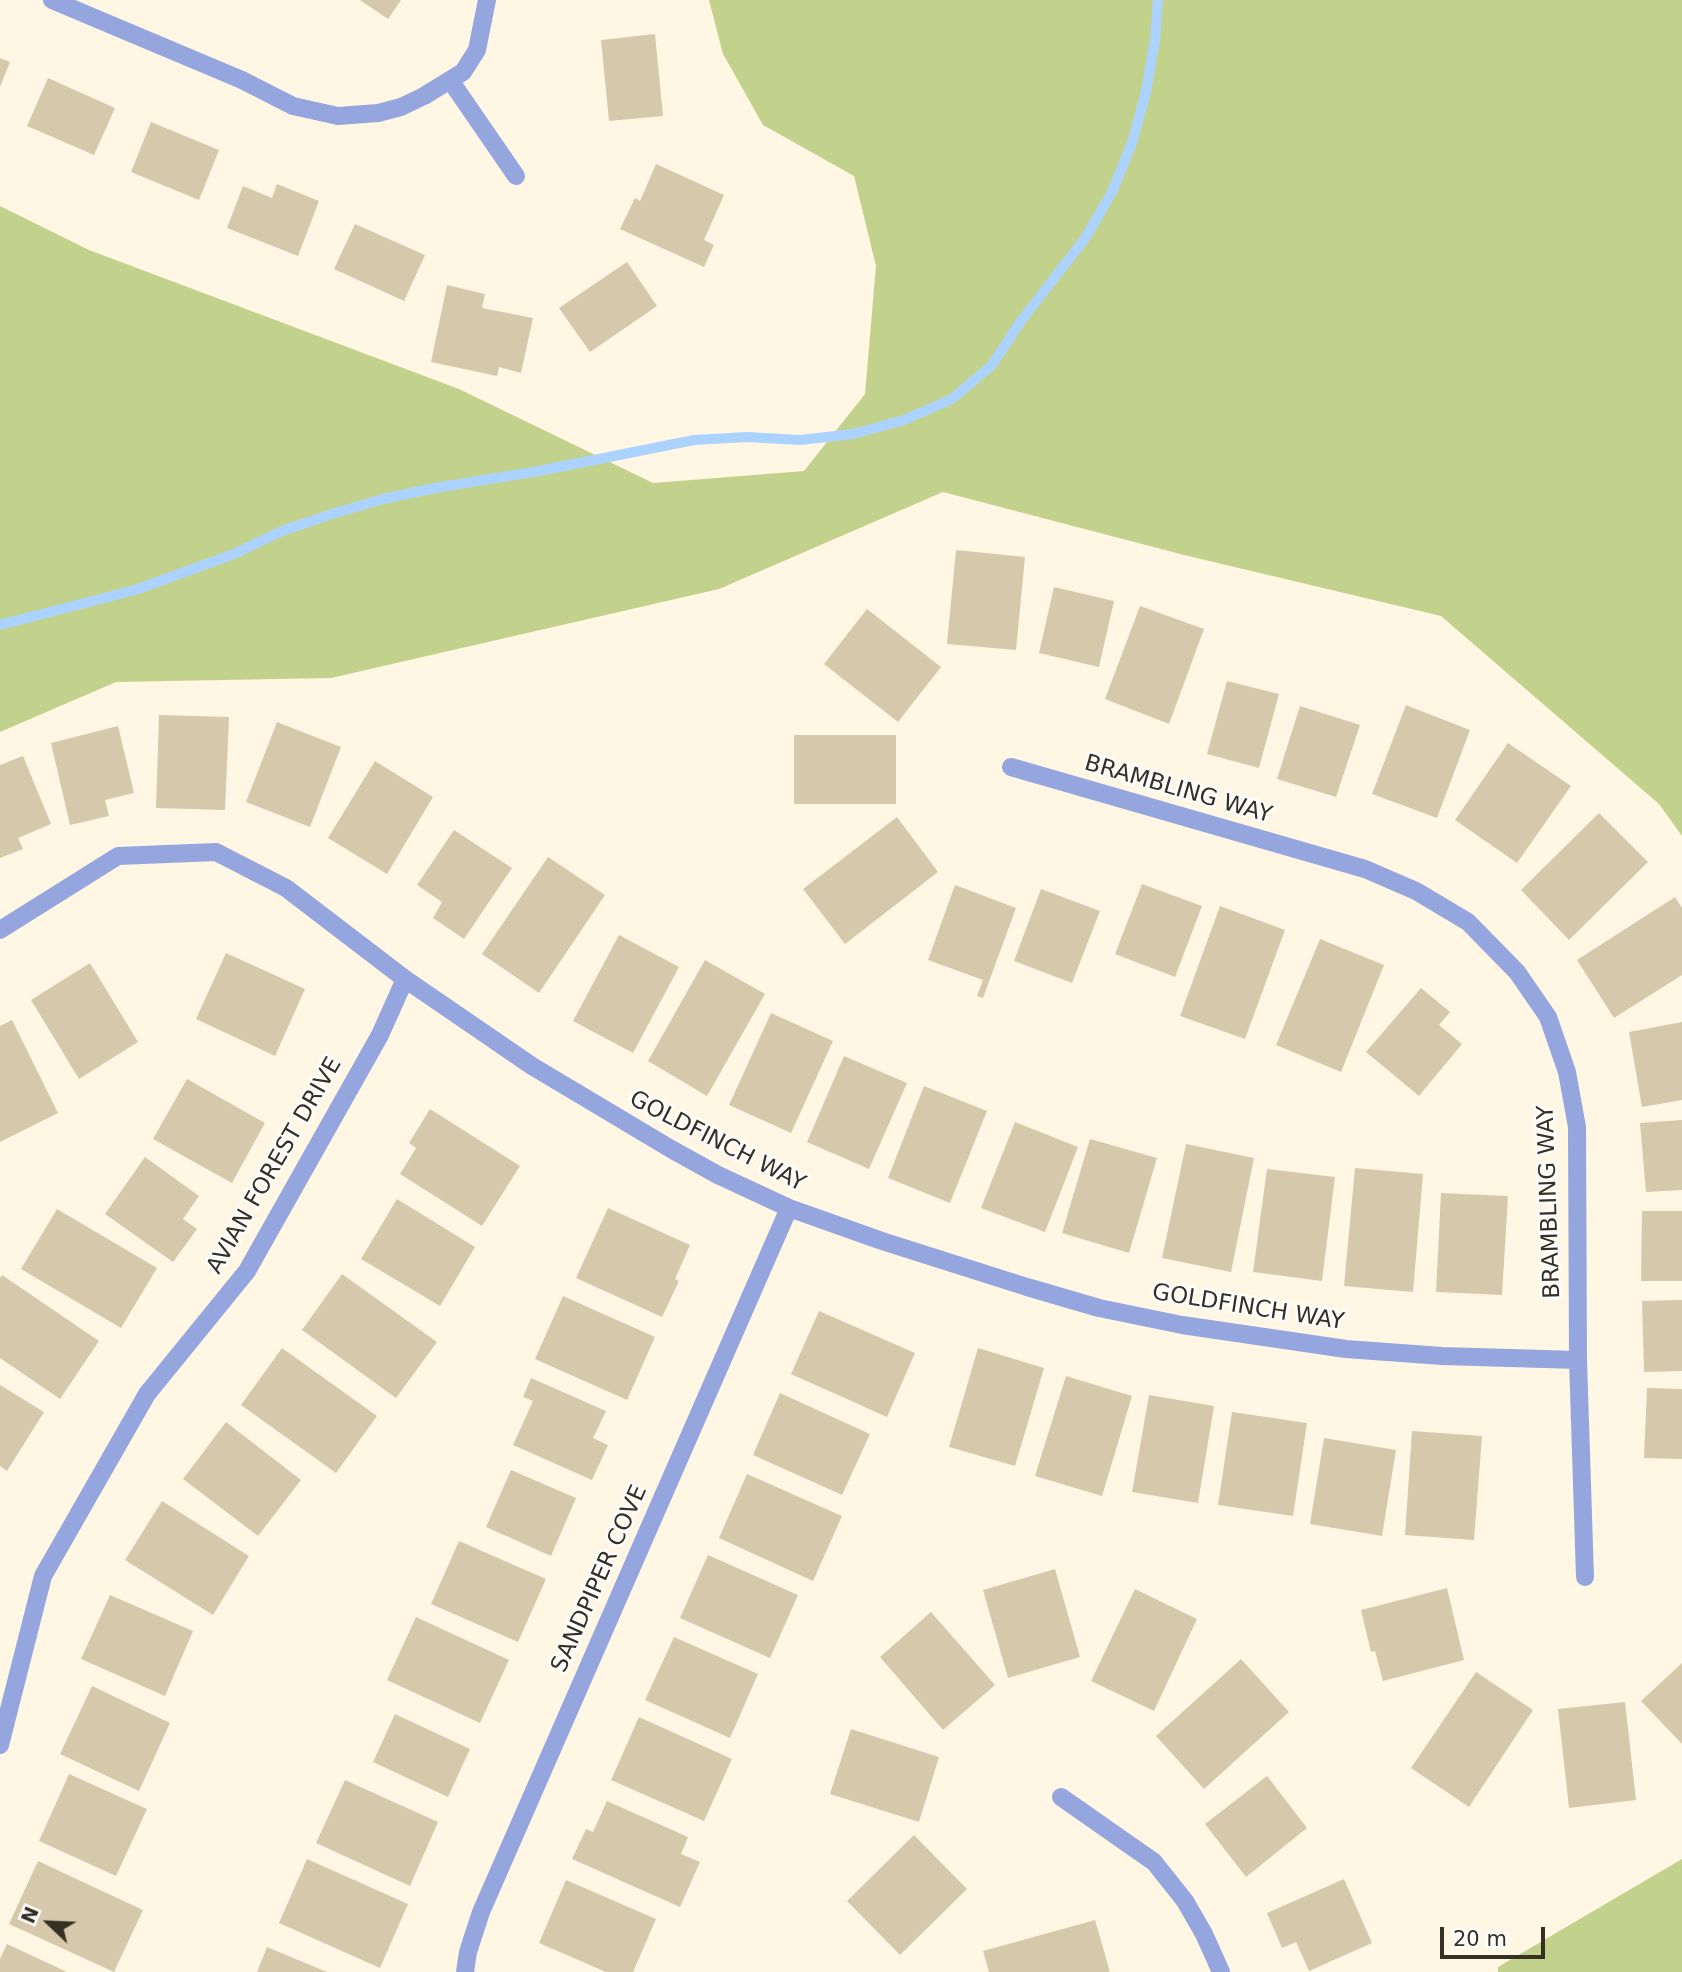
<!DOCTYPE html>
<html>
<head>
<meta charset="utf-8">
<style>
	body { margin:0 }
	#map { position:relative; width:1682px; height:1972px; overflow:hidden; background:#fff6e4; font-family:"DejaVu Sans",sans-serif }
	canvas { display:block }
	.north { position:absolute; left:14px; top:1888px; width:70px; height:70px; -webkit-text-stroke:5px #fff; paint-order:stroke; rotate:293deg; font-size:19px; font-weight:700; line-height:28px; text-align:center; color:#363024 }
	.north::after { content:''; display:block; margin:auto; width:24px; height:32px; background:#363024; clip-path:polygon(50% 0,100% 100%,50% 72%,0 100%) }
	.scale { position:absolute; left:1440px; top:1927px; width:105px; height:32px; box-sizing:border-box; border:4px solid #363024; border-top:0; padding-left:9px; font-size:21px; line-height:24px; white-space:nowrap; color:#363024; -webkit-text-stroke:5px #fff; paint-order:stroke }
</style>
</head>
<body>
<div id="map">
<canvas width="1682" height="1972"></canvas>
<div class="north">N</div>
<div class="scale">20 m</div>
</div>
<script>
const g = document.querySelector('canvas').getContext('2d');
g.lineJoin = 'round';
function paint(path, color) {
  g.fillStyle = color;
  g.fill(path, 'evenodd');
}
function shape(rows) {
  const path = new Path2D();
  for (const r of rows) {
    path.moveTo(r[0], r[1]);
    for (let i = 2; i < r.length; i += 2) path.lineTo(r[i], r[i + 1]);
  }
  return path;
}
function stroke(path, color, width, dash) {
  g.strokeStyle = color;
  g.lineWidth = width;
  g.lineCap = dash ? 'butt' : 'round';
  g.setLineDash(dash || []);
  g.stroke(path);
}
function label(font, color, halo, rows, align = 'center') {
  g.font = font + ' "DejaVu Sans",sans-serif';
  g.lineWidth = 5;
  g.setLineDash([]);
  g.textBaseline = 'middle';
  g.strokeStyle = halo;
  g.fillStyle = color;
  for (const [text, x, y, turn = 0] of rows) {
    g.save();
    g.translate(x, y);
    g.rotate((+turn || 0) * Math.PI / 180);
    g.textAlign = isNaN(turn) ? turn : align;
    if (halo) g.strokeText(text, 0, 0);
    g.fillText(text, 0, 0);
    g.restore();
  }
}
const green = shape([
	[709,0,1682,0,1682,836,1659,804,1441,616,1184,555,943,492,719,589,331,678,116,682,0,732,0,206,89,250,459,389,653,483,804,471,865,394,876,266,854,176,763,125,723,54],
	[1682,1859,1682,1972,1498,1972,1498,1967]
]);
const stream = shape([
	[0,625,135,590,234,554,282,531,332,514,383,499,435,488,539,471,694,440,747,437,800,440,853,434,904,420,952,399,992,365,1021,321,1086,237,1112,192,1132,143,1146,92,1155,40,1158,0]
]);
const building = shape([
	[360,0,401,0,388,19],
	[655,34,663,116,609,121,601,40],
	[0,58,10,62,0,87],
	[48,78,115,108,94,155,27,126],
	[151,122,219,150,199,200,131,172],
	[656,164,724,195,704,240,714,245,704,267,620,229,635,198,640,201],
	[277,184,319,201,298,256,227,228,243,186,272,198],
	[355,224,425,255,404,301,334,269],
	[627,262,657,306,590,352,559,308],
	[447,285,485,294,482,308,533,318,521,373,499,367,497,376,431,362],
	[956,550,1025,557,1016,650,947,644],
	[1054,587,1114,601,1099,667,1039,653],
	[1140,606,1204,629,1169,724,1105,699],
	[867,609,941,667,898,722,824,664],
	[1227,681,1279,694,1259,768,1207,754],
	[1406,705,1470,730,1437,818,1372,794],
	[1300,706,1360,725,1336,797,1277,779],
	[159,715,229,717,225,810,156,808],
	[277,722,341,747,310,827,246,802],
	[118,726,134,793,105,800,109,816,70,825,51,743],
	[794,735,896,735,896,804,794,804],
	[1508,743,1571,786,1517,863,1455,820],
	[23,756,51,824,18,838,23,849,0,858,0,765],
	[375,761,433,797,387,874,328,838],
	[1599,813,1648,862,1569,940,1521,890],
	[897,817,938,872,845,944,803,889],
	[454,830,512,868,464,939,433,918,442,902,417,885],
	[548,857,605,895,539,993,482,954],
	[1142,884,1202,906,1175,977,1115,954],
	[955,885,1016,908,983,998,977,996,983,980,928,960],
	[1041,889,1100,911,1072,983,1014,961],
	[1675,897,1682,908,1682,975,1614,1018,1577,960],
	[1220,906,1285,930,1245,1039,1180,1016],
	[619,935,679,967,633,1053,573,1021],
	[1320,939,1384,965,1341,1072,1276,1045],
	[226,953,305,989,275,1056,196,1019],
	[705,960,765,994,707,1096,648,1061],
	[90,963,138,1042,79,1079,31,1000],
	[1421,988,1450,1012,1439,1025,1462,1044,1419,1096,1366,1052],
	[771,1013,833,1041,791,1133,729,1105],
	[12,1020,58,1113,0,1142,0,1026],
	[1682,1022,1682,1100,1642,1107,1629,1032],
	[844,1056,907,1083,869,1169,807,1142],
	[187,1079,265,1123,232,1183,153,1139],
	[924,1086,987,1111,950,1203,888,1178],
	[430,1109,520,1166,482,1226,400,1174,416,1148,409,1143],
	[1682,1120,1682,1190,1646,1192,1640,1123],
	[1015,1122,1078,1147,1045,1232,981,1208],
	[1090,1139,1157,1158,1129,1253,1062,1233],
	[1186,1144,1254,1158,1231,1272,1162,1258],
	[145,1157,199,1196,183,1219,197,1229,173,1262,105,1214],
	[1355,1168,1423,1174,1413,1292,1344,1286],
	[1267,1169,1335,1177,1322,1281,1253,1272],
	[1441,1193,1508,1196,1502,1295,1436,1292],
	[397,1199,475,1247,440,1306,361,1259],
	[608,1208,690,1245,675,1279,679,1281,662,1317,576,1278],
	[57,1209,157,1268,121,1328,21,1269],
	[1642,1211,1682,1211,1682,1281,1641,1281],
	[342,1274,437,1342,396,1398,302,1330],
	[2,1275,99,1341,60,1399,0,1358,0,1278],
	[563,1296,655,1337,627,1400,535,1359],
	[1682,1300,1682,1371,1644,1372,1642,1301],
	[819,1311,915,1353,887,1417,791,1374],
	[282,1348,377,1416,336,1473,241,1405],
	[978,1348,1044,1368,1015,1466,949,1447],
	[1066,1376,1132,1396,1102,1496,1035,1476],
	[531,1378,606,1411,593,1438,608,1445,592,1480,513,1445,533,1401,523,1397],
	[0,1385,44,1412,7,1471,0,1466],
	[1647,1388,1682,1389,1682,1459,1644,1458],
	[780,1393,870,1434,842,1495,753,1455],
	[1149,1395,1214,1406,1198,1503,1132,1492],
	[1232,1412,1307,1423,1293,1516,1218,1505],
	[226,1422,301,1480,258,1536,183,1479],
	[1412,1431,1482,1436,1474,1540,1405,1535],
	[1324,1438,1396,1450,1382,1536,1310,1524],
	[511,1470,576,1498,551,1556,486,1527],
	[747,1474,842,1516,813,1581,719,1538],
	[162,1501,249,1556,213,1615,125,1560],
	[459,1541,546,1579,518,1642,431,1604],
	[708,1555,798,1595,770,1658,680,1618],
	[1055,1569,1080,1657,1008,1678,983,1590],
	[1447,1588,1464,1660,1383,1681,1375,1651,1371,1652,1361,1610],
	[1135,1589,1197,1619,1154,1711,1091,1681],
	[110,1595,193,1631,165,1696,81,1659],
	[931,1612,995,1685,943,1730,880,1657],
	[416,1617,509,1660,480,1723,387,1680],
	[674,1637,758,1674,730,1738,645,1700],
	[1241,1659,1289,1712,1204,1789,1156,1736],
	[1682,1663,1682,1744,1641,1701],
	[1476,1672,1533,1710,1469,1807,1411,1768],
	[92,1686,170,1723,139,1791,60,1754],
	[1625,1702,1636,1800,1569,1808,1558,1709],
	[395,1714,470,1749,448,1797,373,1762],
	[639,1717,732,1759,704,1821,611,1780],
	[851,1729,939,1757,919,1822,830,1794],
	[69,1774,147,1809,116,1876,39,1841],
	[1267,1776,1307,1828,1246,1877,1205,1824],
	[345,1780,438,1822,410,1886,316,1843],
	[607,1801,688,1837,681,1854,700,1862,680,1907,572,1859,586,1829,593,1832],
	[914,1835,967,1889,900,1955,847,1901],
	[307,1859,408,1904,380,1968,279,1923],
	[38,1861,143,1910,114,1972,9,1924],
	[1344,1879,1372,1943,1309,1971,1296,1942,1282,1948,1267,1913],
	[566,1880,656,1919,633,1972,606,1972,539,1943],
	[1095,1920,1110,1972,989,1972,983,1951],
	[7,1944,67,1972,0,1972,0,1959],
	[267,1947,327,1972,257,1972]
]);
const street = shape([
	[52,0,242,80,293,106,338,116,378,113,401,107,424,96,463,72,477,50,487,0],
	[450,80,516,176],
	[1011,767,1365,869,1416,891,1468,922,1517,972,1548,1017,1567,1072,1577,1127,1578,1360,1585,1577],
	[0,930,118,856,216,852,286,888,405,979,532,1066,671,1149,718,1175,789,1208,882,1241,1027,1287,1099,1308,1182,1325,1346,1349,1442,1356,1578,1360],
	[0,1745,43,1576,147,1394,247,1271,380,1035,405,979],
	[1061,1797,1154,1862,1185,1901,1204,1934,1221,1972],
	[465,1972,468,1952,481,1912,789,1208]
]);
const streetNames = [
	["BRAMBLING WAY",1178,790,16],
	["GOLDFINCH WAY",717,1142,27],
	["AVIAN FOREST DRIVE",275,1166,-60],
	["BRAMBLING WAY",1550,1202,-92],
	["GOLDFINCH WAY",1248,1308,9],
	["SANDPIPER COVE",600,1579,-66]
];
paint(green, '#c2d28c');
stroke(stream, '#acd2ff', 10);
paint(building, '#d6c8ab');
stroke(street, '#95a6de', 18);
label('23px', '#363024', '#fff', streetNames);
</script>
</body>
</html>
